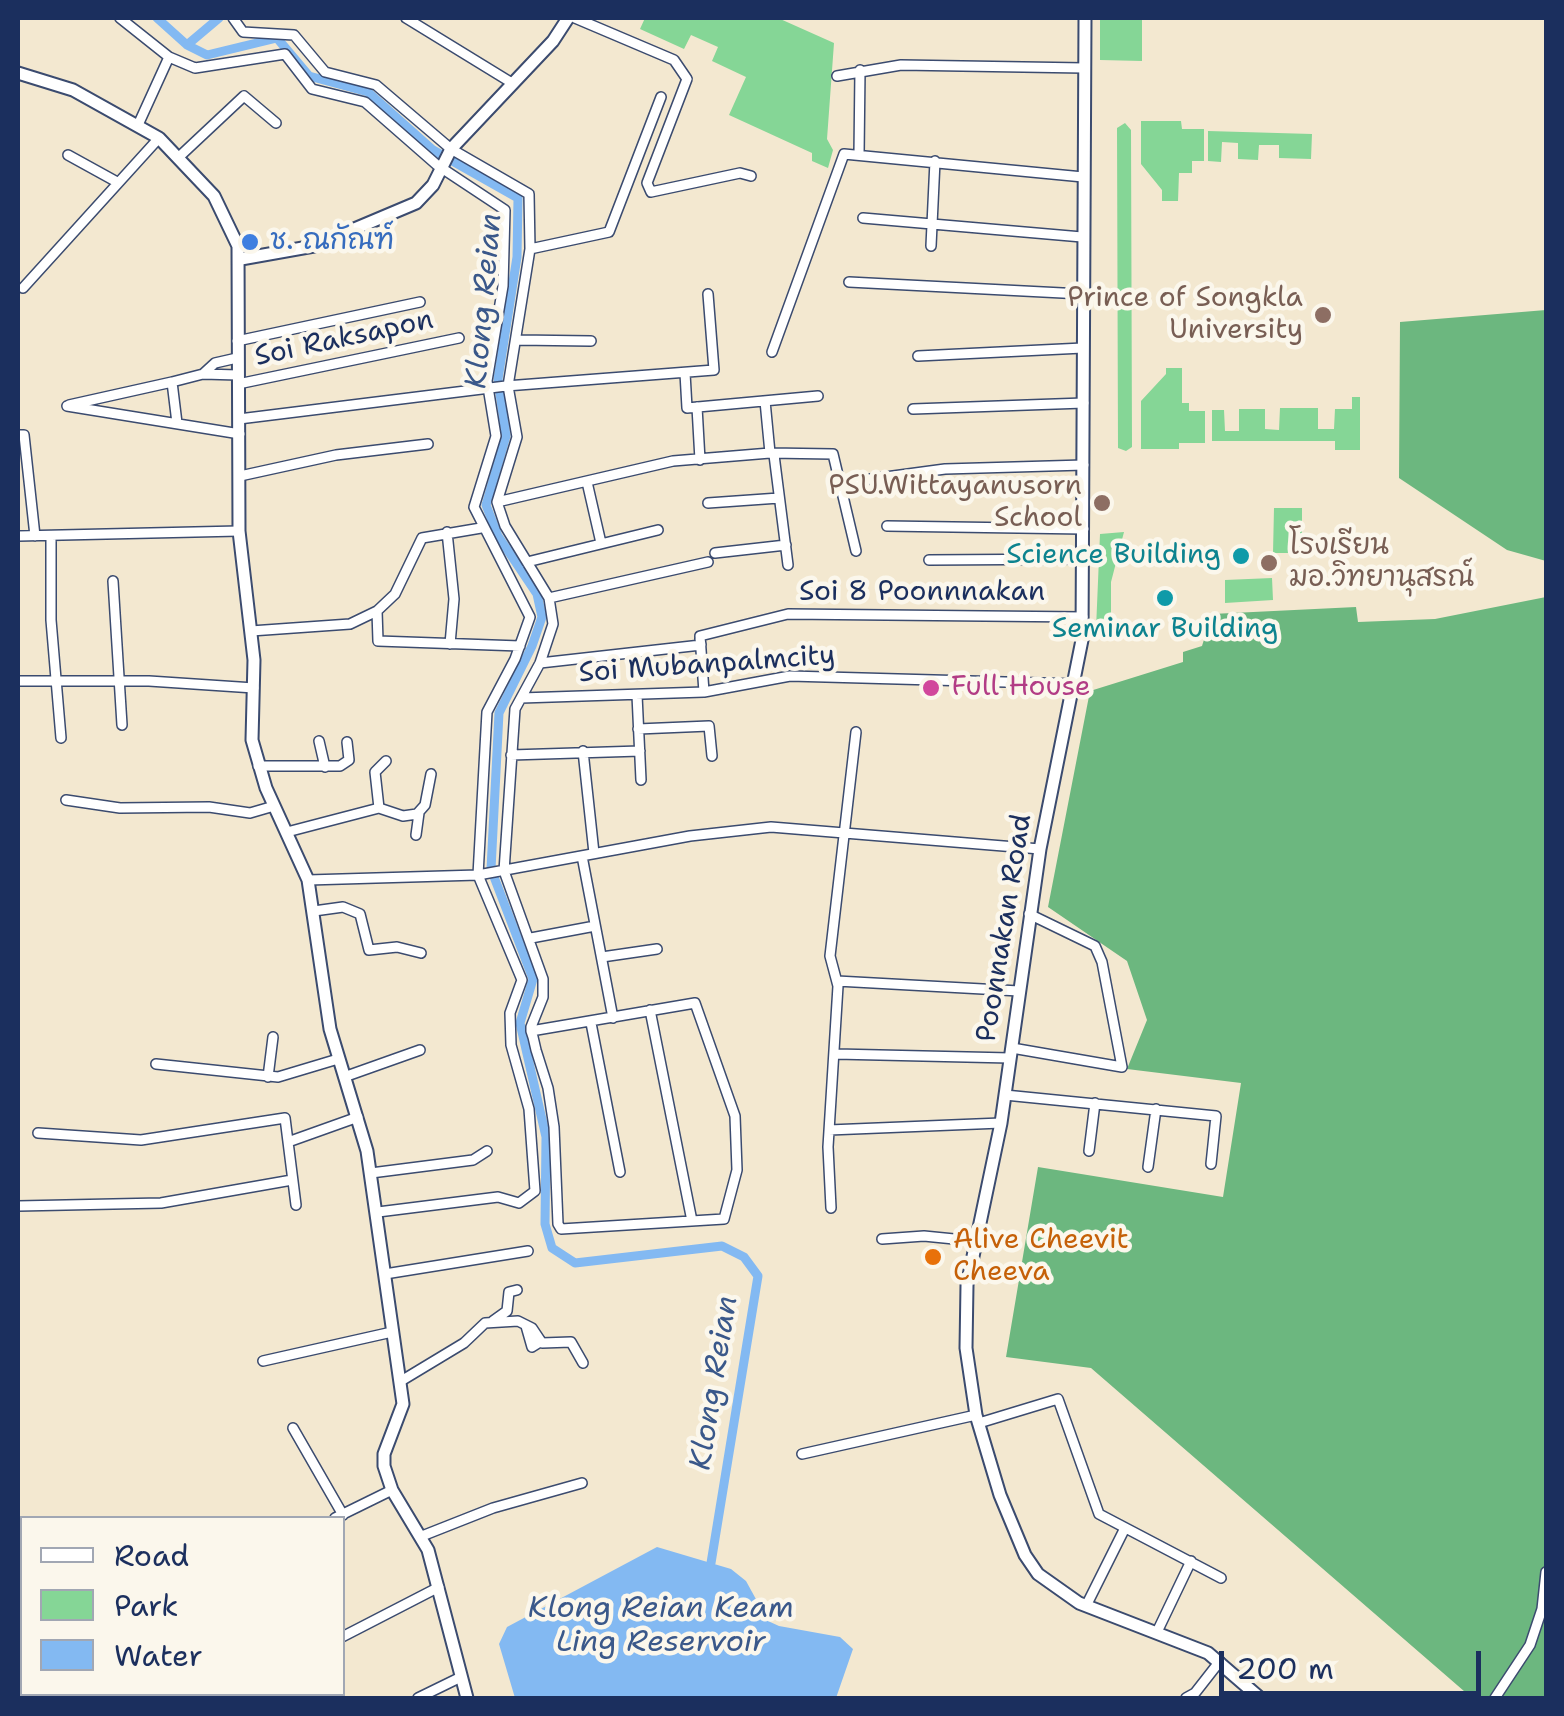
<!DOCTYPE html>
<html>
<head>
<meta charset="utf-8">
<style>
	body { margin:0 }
	#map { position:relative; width:1564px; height:1716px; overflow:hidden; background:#f3e8d0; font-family:"Shantell Sans",sans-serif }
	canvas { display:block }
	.frame { position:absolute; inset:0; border:20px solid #1b2f5e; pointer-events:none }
	.legend { position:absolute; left:20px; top:1516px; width:325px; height:180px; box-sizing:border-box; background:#fbf7ec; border:2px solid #a1a7b3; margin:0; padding:12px 18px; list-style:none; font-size:30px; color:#1b2f5e }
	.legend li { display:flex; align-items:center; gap:20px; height:50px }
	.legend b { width:50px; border:2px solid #a1a7b3 }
	.scale { position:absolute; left:1219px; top:1651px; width:262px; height:45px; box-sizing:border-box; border:5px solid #1b2f5e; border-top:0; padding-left:12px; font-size:30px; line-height:35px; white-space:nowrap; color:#1b2f5e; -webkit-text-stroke:8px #fbf7ec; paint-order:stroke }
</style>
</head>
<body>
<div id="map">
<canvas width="1564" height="1716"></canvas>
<div class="frame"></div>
<ul class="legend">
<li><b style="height:12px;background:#fff"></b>Road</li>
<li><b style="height:28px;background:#85d696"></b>Park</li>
<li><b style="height:28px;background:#83b9f2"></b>Water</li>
</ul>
<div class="scale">200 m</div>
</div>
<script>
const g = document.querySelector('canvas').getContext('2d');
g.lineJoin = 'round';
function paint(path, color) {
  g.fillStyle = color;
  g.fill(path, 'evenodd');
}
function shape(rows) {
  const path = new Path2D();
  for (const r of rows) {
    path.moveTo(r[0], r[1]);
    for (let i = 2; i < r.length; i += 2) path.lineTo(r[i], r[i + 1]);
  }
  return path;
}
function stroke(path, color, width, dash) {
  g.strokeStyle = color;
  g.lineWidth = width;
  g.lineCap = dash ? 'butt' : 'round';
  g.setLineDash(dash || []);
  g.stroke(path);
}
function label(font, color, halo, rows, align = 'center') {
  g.font = font + ' "Shantell Sans","Playpen Sans Thai",sans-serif';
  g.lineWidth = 9;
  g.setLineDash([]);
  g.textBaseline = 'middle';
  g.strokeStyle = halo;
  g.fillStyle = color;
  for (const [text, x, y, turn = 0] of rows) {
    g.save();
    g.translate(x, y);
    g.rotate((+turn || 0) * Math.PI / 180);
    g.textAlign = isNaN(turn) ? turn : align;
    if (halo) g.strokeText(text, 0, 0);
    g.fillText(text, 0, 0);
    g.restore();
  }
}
const green = shape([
	[645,18,778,18,834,43,827,139,833,150,828,168,812,161,812,153,729,115,746,77,712,61,718,47,691,35,684,49,640,29],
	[1100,18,1142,18,1142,61,1100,60],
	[1141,121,1181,121,1182,129,1204,129,1204,161,1192,161,1192,173,1179,173,1178,201,1162,201,1162,190,1141,164],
	[1125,123,1131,130,1132,447,1126,451,1118,448,1117,128],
	[1208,131,1312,134,1311,159,1279,158,1279,145,1259,145,1258,160,1238,159,1238,143,1222,142,1221,162,1208,161],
	[1166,368,1182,368,1182,403,1189,403,1189,411,1205,411,1205,443,1179,443,1179,449,1141,449,1141,401,1166,374],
	[1352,397,1360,397,1360,450,1335,450,1335,441,1212,441,1212,410,1224,410,1225,431,1239,431,1239,409,1265,409,1265,429,1279,430,1280,408,1318,408,1318,429,1334,429,1335,409,1352,409],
	[1274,508,1302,508,1302,553,1273,553],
	[1124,532,1111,582,1111,627,1096,629,1100,534],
	[1272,578,1273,600,1225,603,1225,580]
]);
const forest = shape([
	[1546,310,1546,561,1507,550,1399,478,1400,322],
	[1546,597,1546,1698,1472,1698,1091,1368,1006,1357,1038,1167,1223,1197,1241,1083,1127,1069,1147,1020,1127,961,1048,907,1090,691,1183,662,1183,652,1202,646,1212,614,1356,607,1358,622,1435,619]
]);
const water = shape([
	[657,1547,731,1569,746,1581,768,1621,779,1626,840,1637,853,1649,836,1698,515,1698,499,1644,507,1627]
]);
const canal = shape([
	[157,18,187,45,207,55,277,38,309,76,368,92,433,150,518,198,517,257,498,379,506,436,486,505,498,536,537,594,542,617,532,646,499,713,491,869,533,979,520,1023,546,1137,545,1224,552,1248,575,1263,722,1246,744,1257,758,1276,711,1563],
	[187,45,219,18]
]);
const street = shape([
	[120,18,169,57,195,68,285,54,312,89,365,102,437,165,505,210,503,286,487,381,496,436,474,507,530,617,515,659,487,712,478,875,522,980,510,1013,511,1045,529,1109,535,1191,519,1203,498,1197,378,1212],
	[233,18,243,32,294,35,325,72,376,85,451,149,529,194,530,249,508,386,517,437,497,502,505,526,549,598,553,624,540,663,515,709,504,871,543,979,543,997,531,1027,531,1031,533,1037,536,1050,548,1088,554,1127,558,1224,561,1229,724,1219,737,1170,735,1116,695,1003,531,1031],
	[406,18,512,83],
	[575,18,674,60,687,79,647,183,651,192,740,173,751,176],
	[837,76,901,65,1084,68],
	[138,125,169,57],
	[68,155,117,182],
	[859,155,860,70],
	[180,156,244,96,276,123],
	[863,218,1082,237],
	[931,246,935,161],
	[530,249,609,232,661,97],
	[849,282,1082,294],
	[23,288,159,138],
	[518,340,591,341],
	[237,341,420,302],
	[772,352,844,154,1083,177],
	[918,356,1083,348],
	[685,373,687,408,818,396],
	[203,374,215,363,237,358],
	[238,384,459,338],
	[765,401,770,453],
	[69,405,172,382],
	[67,406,240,434],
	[697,407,700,460],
	[913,409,1084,403],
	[239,419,506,386,714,370,708,294],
	[177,423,172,382,203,374,238,375],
	[18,435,24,435,35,536],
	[774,455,788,565],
	[240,476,336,455,428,444],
	[587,482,601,543],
	[841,483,945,469,1084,465],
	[497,502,673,461,770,453,833,454,856,551],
	[708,503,779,498],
	[887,526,1084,529],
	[447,532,454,599,450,644],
	[18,536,239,531],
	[51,536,51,620,61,738],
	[715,553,786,545],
	[929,560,1084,559],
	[527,562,658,530],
	[113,581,122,725],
	[549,598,708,562],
	[377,611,378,641,520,646],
	[251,631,350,624,377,611,395,594,422,538,481,528],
	[540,663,701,645,700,639],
	[18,681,149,681,254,688],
	[704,692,700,636,788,614,1083,617],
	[637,695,641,780],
	[521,698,704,692,790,676,1077,684],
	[638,729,709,726,712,756],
	[319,741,325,767],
	[583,751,594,853],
	[511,755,640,751],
	[258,766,340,766,349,760,347,742],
	[66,800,120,808,209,807,250,813,274,806],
	[379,808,375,772,386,761],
	[287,832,379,808,403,816,417,814,425,805,431,774],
	[416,835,419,813],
	[582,856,613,1018],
	[308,880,478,875,690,836,771,827,1040,849],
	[314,911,343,907,360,914,369,950,397,947,421,953],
	[531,938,595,926],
	[602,957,657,949],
	[837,981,1019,991],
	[650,1010,692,1221],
	[591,1023,620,1172],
	[1012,1048,1122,1067,1102,962,1095,946,1029,914],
	[836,1054,1010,1058],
	[156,1064,278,1077,338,1059],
	[268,1077,273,1037],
	[344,1077,420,1050],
	[1005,1095,1216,1116,1211,1164],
	[829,1130,1001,1123],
	[38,1133,141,1140,285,1118,296,1205],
	[288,1142,358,1117],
	[1089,1151,1095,1103],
	[1148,1167,1156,1109],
	[371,1173,473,1160,487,1151],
	[18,1206,161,1203,292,1180],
	[831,1208,828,1147,838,986,830,956,856,732],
	[882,1239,924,1236,974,1241],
	[385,1274,528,1251],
	[493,1321,507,1311,509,1292,517,1290],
	[526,1326,532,1347,540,1342],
	[263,1361,392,1332],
	[401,1381,464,1343,485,1323,518,1321,532,1328,542,1343,571,1342,583,1363],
	[979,1423,1058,1399,1099,1514,1221,1578],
	[293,1428,343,1515],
	[802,1454,976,1415],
	[335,1518,392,1490],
	[422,1536,493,1508,582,1483],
	[1086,1606,1125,1528],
	[1157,1632,1191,1561],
	[342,1637,439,1587],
	[82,1694,84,1698],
	[153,1694,155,1698],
	[222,1698,232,1694],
	[418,1698,461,1677],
	[1186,1698,1195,1693,1220,1661],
	[1495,1698,1530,1645,1542,1609,1546,1572]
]);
const secondary = shape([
	[1085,18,1082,640,1040,849,1001,1123,967,1285,966,1348,976,1415,1000,1495,1025,1555,1038,1574,1079,1603,1208,1653,1260,1698],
	[18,73,73,90,159,138,214,196,238,246,239,531,254,660,252,740,266,788,308,880,330,1029,367,1151,403,1404,384,1454,384,1466,392,1490,428,1550,467,1698],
	[241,259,314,246,416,203,433,185,451,149,553,41,568,18]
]);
const markers = [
	[250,242,10,"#3f7fe0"],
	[1323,315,10,"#8d6e63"],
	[1102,503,10,"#8d6e63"],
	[1241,556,10,"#0f9aa8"],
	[1269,563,10,"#8d6e63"],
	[1165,598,10,"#0f9aa8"],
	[931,688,10,"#d1479c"],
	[933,1257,10,"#e8710a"]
];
const shopNames = [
	["ช. ณกัณฑ์",270,242]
];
const educationNames = [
	["Prince of Songkla",1303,299],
	["University",1303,331],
	["PSU.Wittayanusorn",1082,487],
	["School",1082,519],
	["โรงเรียน",1289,547,"left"],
	["มอ.วิทยานุสรณ์",1289,579,"left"]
];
const streetNames = [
	["Soi Raksapon",344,339,-12],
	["Soi 8 Poonnnakan",922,593],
	["Soi Mubanpalmcity",707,665,-4],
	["Poonnakan Road",1005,928,-81]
];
const cultureNames = [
	["Science Building",1221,556],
	["Seminar Building",1165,630,"center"]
];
const hotelNames = [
	["Full House",951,688]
];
const foodNames = [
	["Alive Cheevit",953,1241],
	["Cheeva",953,1273]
];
const waterNames = [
	["Klong Reian",485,301,-85],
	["Klong Reian",715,1383,-81],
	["Klong Reian Keam",661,1609],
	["Ling Reservoir",661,1643]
];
paint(green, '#85d696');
paint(forest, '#6cb77f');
paint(water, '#83b9f2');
stroke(canal, '#83b9f2', 9);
stroke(street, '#3b4b6f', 12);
stroke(secondary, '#3b4b6f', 15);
stroke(street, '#fff', 9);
stroke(secondary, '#fff', 11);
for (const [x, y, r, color] of markers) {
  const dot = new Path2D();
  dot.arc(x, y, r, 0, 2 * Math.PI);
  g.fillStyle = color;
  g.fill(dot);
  stroke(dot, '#fbf7ec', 4);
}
label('28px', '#366cbe', '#fbf7ec', shopNames, 'left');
label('28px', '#785e54', '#fbf7ec', educationNames, 'right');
label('28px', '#1b2f5e', '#fbf7ec', streetNames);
label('28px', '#0d838f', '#fbf7ec', cultureNames, 'right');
label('28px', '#b23c85', '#fbf7ec', hotelNames, 'left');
label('28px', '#c56008', '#fbf7ec', foodNames, 'left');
label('italic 30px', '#3a588a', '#fbf7ec', waterNames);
</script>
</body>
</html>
